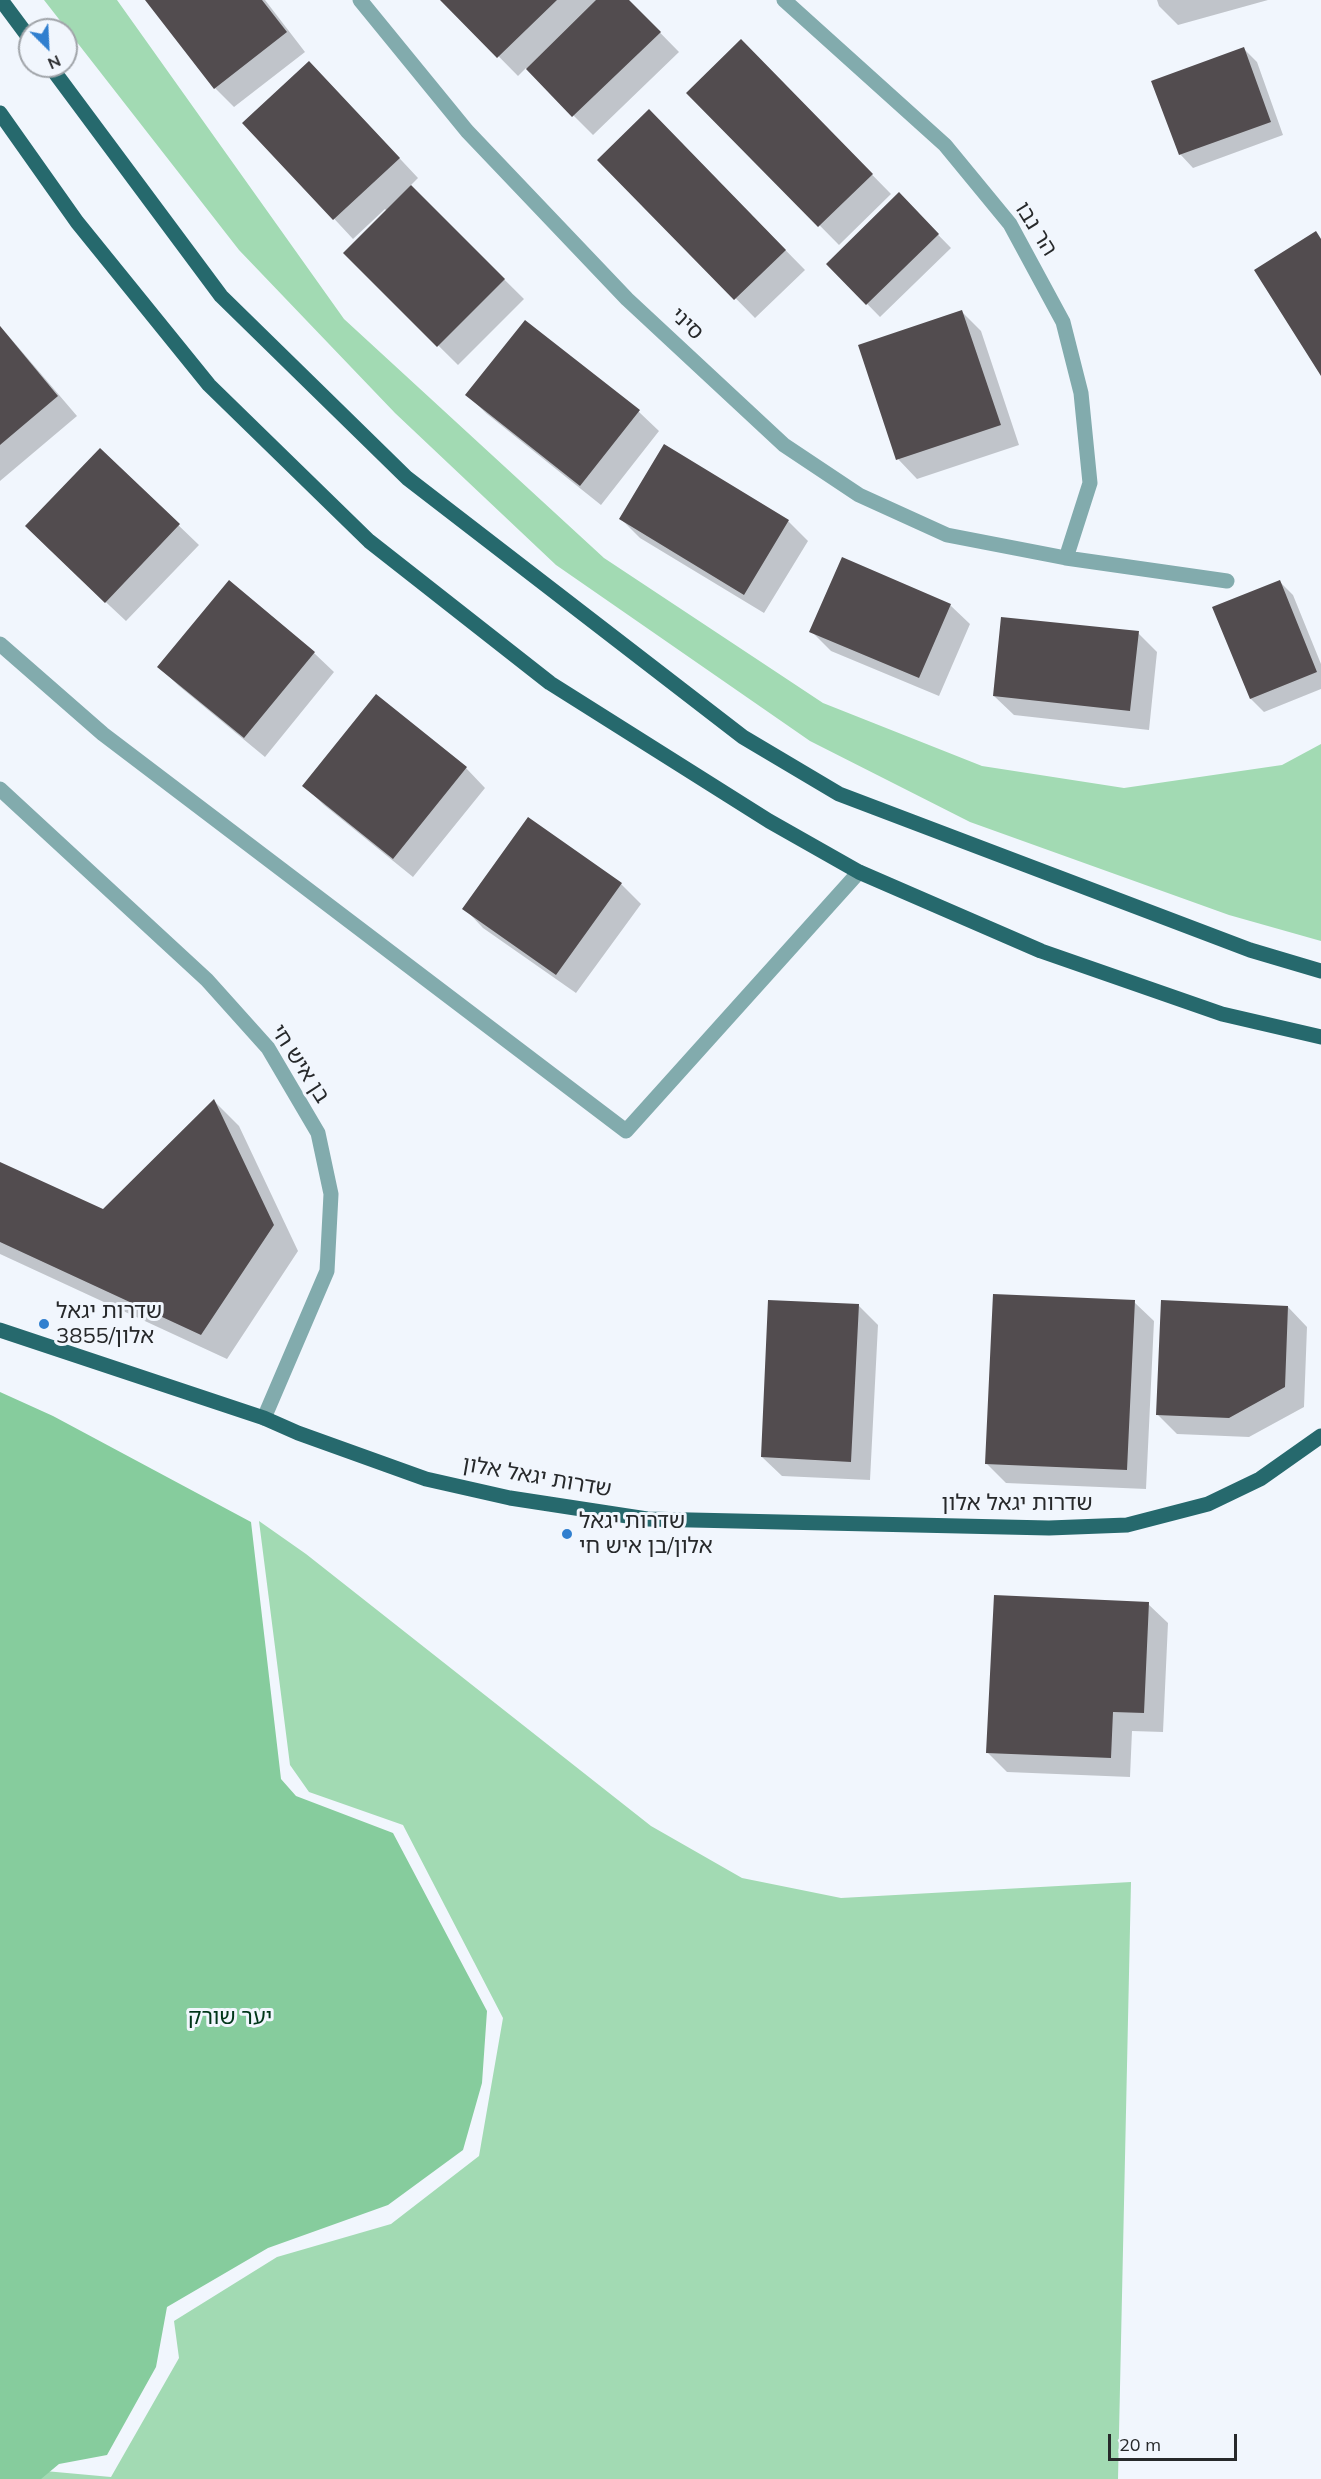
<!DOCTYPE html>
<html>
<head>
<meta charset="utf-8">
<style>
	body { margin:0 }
	#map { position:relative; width:1321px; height:2479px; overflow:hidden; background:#f1f6fd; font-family:Mulish,sans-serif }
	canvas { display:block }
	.north { position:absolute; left:18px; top:18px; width:60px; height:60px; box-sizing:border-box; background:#f1f6fd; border:2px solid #a0a4a9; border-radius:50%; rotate:156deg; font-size:16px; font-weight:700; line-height:24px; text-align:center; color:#27292b }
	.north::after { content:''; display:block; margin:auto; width:21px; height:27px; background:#307fcf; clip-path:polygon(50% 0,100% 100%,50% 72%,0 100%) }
	.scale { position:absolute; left:1108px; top:2434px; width:129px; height:27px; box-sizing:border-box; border:3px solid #27292b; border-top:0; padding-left:8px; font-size:18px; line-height:21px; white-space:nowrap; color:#27292b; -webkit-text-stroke:4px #f1f6fd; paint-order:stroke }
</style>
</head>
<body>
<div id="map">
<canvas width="1321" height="2479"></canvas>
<div class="north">N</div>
<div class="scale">20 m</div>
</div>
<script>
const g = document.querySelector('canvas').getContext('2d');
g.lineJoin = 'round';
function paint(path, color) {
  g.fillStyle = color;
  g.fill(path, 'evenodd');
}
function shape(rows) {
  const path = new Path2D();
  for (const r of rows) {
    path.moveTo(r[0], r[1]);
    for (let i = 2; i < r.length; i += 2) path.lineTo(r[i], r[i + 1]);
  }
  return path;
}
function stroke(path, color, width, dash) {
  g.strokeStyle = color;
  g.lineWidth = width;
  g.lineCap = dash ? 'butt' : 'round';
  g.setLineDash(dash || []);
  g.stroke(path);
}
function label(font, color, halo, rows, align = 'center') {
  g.font = font + ' Mulish,"Noto Sans Hebrew",sans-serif';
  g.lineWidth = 6;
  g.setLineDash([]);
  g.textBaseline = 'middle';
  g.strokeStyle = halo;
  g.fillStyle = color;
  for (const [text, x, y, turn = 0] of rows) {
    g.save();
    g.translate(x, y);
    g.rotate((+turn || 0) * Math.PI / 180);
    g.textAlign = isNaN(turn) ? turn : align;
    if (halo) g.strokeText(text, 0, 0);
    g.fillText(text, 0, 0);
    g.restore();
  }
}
const green = shape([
	[44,0,117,0,344,319,604,558,823,703,982,766,1124,788,1282,765,1321,744,1321,941,1229,915,970,822,810,741,556,565,395,413,239,250],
	[259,1521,306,1554,651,1826,742,1878,841,1898,1131,1882,1118,2479,38,2479,45,2471,111,2477,179,2358,174,2321,277,2257,391,2224,479,2156,503,2018,403,1825,309,1792,290,1765]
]);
const forest = shape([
	[0,1392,53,1416,251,1522,281,1779,296,1796,393,1833,487,2011,482,2083,463,2150,388,2205,268,2248,167,2307,156,2367,107,2455,59,2464,41,2479,0,2479]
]);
const shadow = shape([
	[147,0,265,0,305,52,234,107,215,88],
	[443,0,628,0,679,52,593,135,526,68,518,76],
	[1157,0,1268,0,1178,25,1159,6],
	[741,41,891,194,839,245,689,93],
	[1244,49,1257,62,1283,135,1193,168,1180,154],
	[329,83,418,178,410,186,524,299,458,365,345,253,387,211,385,209,353,239,245,123],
	[649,111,805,270,755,318,600,160],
	[912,208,951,248,880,317,828,264],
	[962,312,981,331,1019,445,917,479,898,459],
	[525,322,639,412,659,431,601,505,487,414,467,395],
	[0,326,77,416,0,481],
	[100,450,199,545,126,621,46,546],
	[621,519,788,521,808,541,764,613,640,538],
	[1279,581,1293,595,1321,664,1321,689,1264,712,1251,699,1214,608],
	[229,583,314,653,334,672,265,757,179,686,159,667],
	[950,605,970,624,939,696,831,651,811,631],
	[1138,633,1157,652,1149,730,1014,715,994,696],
	[466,768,485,788,413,877,324,805,304,786],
	[528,819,621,884,641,904,576,993,483,928,464,908],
	[214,1101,239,1126,298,1251,227,1359,0,1254,0,1164,103,1210],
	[1134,1302,1154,1321,1146,1489,1006,1483,987,1464],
	[858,1305,878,1325,870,1480,782,1476,762,1457],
	[1288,1307,1307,1327,1304,1407,1249,1437,1177,1434,1157,1414],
	[1148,1604,1168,1623,1163,1732,1132,1731,1130,1777,1007,1772,987,1752]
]);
const building = shape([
	[145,0,262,0,287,32,214,89],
	[440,0,557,0,497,58],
	[596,0,629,0,661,32,572,117,526,69],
	[741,39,873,174,818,227,686,93],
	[1244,47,1271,122,1179,155,1151,81],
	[309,61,400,158,333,220,242,123],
	[649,109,786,250,734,300,597,160],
	[411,185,505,279,437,347,343,253],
	[899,192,939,234,866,305,826,264],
	[1316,231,1321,239,1321,376,1254,270],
	[962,310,1001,425,896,460,858,345],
	[525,320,640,410,580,486,465,395],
	[0,326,58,396,0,445],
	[664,444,789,520,744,595,619,519],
	[100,448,180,524,105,603,25,526],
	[842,557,951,604,919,678,809,632],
	[229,580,315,652,244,738,157,667],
	[1280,580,1317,672,1250,699,1212,607],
	[1001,617,1139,631,1130,711,993,696],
	[376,694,467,767,393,859,302,786],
	[528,817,622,883,556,975,462,909],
	[214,1099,274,1225,201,1335,0,1242,0,1162,103,1209],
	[993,1294,1135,1300,1127,1470,985,1464],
	[768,1300,859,1304,851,1462,761,1457],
	[1161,1300,1288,1306,1285,1387,1229,1418,1156,1415],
	[994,1595,1149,1602,1144,1713,1113,1712,1111,1758,986,1753]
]);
const minor = shape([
	[360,0,467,131,627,299,784,445,859,495,947,535,1066,558,1227,581],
	[784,0,945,145,1010,224,1063,322,1081,393,1090,483,1066,558],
	[0,644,103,734,626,1131,859,872],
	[0,789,207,980,268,1048,318,1133,331,1194,327,1271,264,1418]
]);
const major = shape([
	[1,0,30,39],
	[50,66,221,296,407,478,743,737,839,794,1250,950,1321,971],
	[0,113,77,222,209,385,369,541,550,683,769,821,859,872,1041,951,1222,1014,1321,1037],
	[0,1330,264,1418,298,1433,426,1479,510,1498,647,1519,1049,1528,1127,1525,1208,1504,1260,1479,1321,1436]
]);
const markers = [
	[44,1324,6,"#307fcf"],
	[567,1534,6,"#307fcf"]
];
const streetNames = [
	["הר נבו",1036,229,58],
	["סיני",687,324,43],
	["בן איש חי",300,1064,57],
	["שדרות יגאל אלון",537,1477,10],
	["שדרות יגאל אלון",1017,1503]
];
const poiNames = [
	["שדרות יגאל",56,1311],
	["אלון/3855",56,1336],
	["שדרות יגאל",579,1521],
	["אלון/בן איש חי",579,1546]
];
const parkNames = [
	["יער שורק",230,2017]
];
paint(green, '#a2dab3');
paint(forest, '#86cc9d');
paint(shadow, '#0003');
paint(building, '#524c4f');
stroke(minor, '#82abad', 15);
stroke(major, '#26696d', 15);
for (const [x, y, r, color] of markers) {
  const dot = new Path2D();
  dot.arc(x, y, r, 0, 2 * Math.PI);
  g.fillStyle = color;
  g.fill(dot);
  stroke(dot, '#f1f6fd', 2);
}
label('22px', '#27292b', '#f1f6fd', streetNames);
label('22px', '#27292b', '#f1f6fd', poiNames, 'left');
label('22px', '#003619', '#f1f6fd', parkNames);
</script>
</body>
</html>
